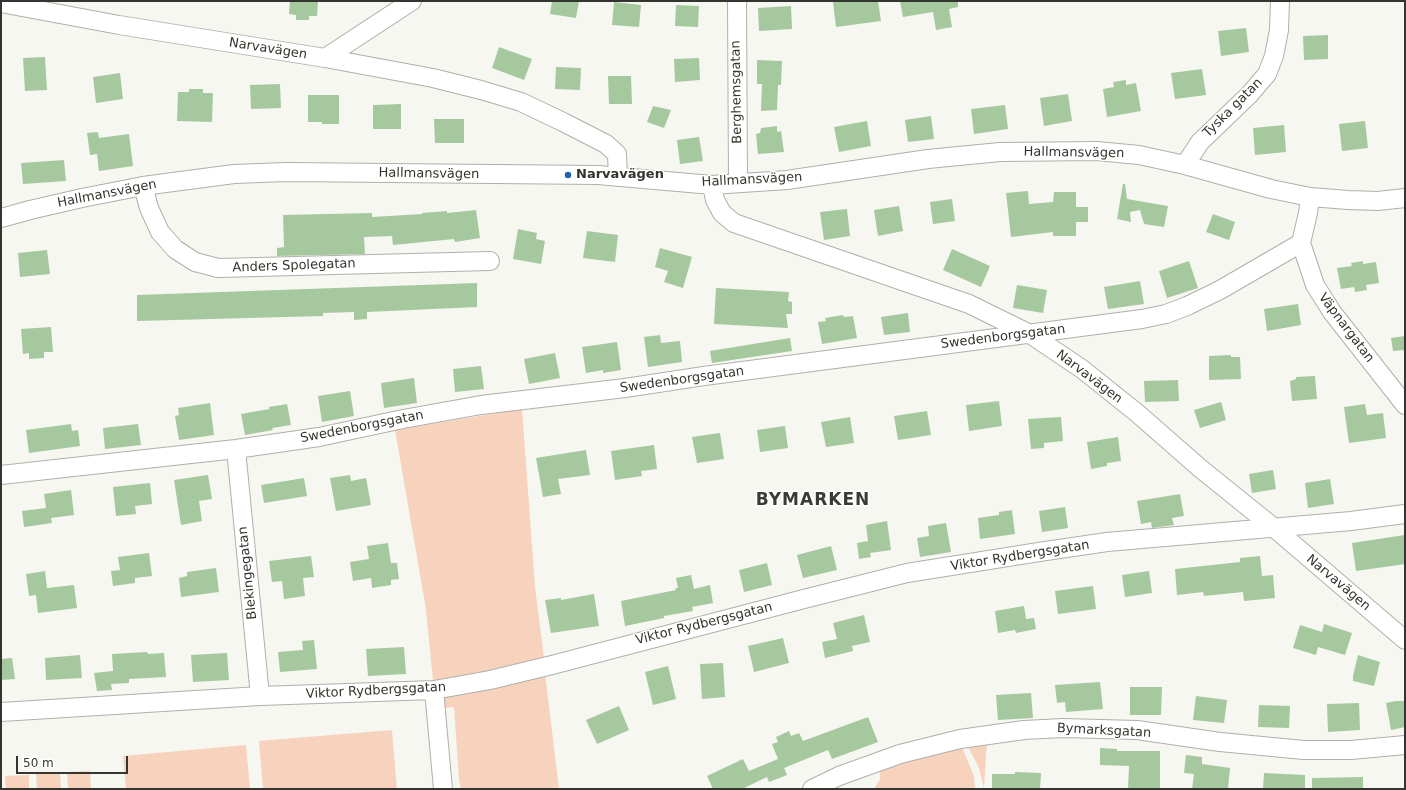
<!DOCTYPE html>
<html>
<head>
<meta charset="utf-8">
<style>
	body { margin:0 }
	#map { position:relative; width:1406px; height:790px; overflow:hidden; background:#f6f7f0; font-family:"DejaVu Sans",sans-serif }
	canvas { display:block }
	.frame { position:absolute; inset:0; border:2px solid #343431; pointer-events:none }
	.scale { position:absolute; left:16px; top:756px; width:112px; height:18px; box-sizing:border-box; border:2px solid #343431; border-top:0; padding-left:5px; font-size:12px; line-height:14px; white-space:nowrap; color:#343431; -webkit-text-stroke:3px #fffffe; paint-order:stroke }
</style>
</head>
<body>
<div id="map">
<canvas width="1406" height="790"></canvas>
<div class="frame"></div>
<div class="scale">50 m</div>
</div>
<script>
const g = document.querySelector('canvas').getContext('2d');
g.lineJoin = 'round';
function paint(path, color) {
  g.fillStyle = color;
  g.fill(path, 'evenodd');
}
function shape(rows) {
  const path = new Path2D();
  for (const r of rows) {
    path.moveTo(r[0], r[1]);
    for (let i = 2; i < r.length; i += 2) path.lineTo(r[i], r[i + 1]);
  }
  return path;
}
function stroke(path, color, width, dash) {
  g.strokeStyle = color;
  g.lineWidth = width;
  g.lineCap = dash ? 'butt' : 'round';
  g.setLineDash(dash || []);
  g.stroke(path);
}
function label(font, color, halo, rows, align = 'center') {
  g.font = font + ' "DejaVu Sans",sans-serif';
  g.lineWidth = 3;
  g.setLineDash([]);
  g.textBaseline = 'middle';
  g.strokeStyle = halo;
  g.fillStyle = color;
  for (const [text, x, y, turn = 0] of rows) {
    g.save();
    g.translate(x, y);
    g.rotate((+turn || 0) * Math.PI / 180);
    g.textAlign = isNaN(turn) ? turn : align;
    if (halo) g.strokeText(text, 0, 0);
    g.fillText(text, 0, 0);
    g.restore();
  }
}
const green = shape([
	[522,409,535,587,544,658,469,676,433,681,426,609,395,430],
	[545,673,559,789,461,789,459,780,454,707,441,708,442,702,449,693],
	[392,730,397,789,263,789,259,741],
	[987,741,984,788,979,768,967,745],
	[246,745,250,789,126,789,123,756],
	[961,745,974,776,975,789,874,789,880,779,880,767],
	[90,771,91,789,68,789,67,772],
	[60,773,61,789,37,789,36,774],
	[29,775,29,789,6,789,5,776]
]);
const building = shape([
	[290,1,318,1,317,16,309,16,309,20,296,20,296,15,289,14],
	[552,1,579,1,576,18,550,14],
	[844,1,878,1,881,21,836,27,833,2],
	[900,1,958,1,958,7,949,9,952,27,936,30,933,12,903,17],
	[614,2,641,5,639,27,612,25],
	[676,5,699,6,698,27,675,26],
	[791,6,792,29,759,31,758,8],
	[1246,28,1249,52,1221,56,1218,31],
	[1328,35,1328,59,1304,60,1303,36],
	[499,47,532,59,524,80,492,68],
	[45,57,47,90,25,91,23,58],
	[699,58,700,80,675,82,674,59],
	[757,60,782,61,781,85,778,85,777,110,761,111,762,84,757,84],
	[556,67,581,68,580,90,555,89],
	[1202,69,1206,95,1175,99,1171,73],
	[120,73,123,99,96,103,93,77],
	[608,76,631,76,632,104,609,104],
	[1126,80,1126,85,1136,83,1141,111,1107,117,1103,89,1114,87,1113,82],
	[280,84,281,108,251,109,250,85],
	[189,89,203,89,203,93,213,93,212,122,177,121,178,92,189,92],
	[1068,94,1072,121,1044,126,1040,98],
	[308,95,339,95,339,124,322,124,322,122,308,122],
	[401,104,401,129,373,129,373,105],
	[1005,105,1008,129,974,134,971,109],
	[653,106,671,110,664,128,647,122],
	[931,116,934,139,908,142,905,120],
	[434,119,464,119,464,143,435,143],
	[867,121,871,146,839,152,834,127],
	[1365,121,1368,148,1342,151,1339,124],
	[1284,125,1286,152,1255,155,1253,128],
	[777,126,777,132,781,131,784,152,758,154,756,134,760,133,761,128],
	[98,132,99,138,129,134,133,166,99,171,97,154,90,155,87,133],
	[699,137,703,161,680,164,677,140],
	[64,160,66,181,23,184,21,163],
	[1123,184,1125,184,1127,199,1168,206,1164,227,1144,224,1140,210,1130,212,1131,222,1117,219],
	[1028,191,1029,204,1053,202,1054,192,1076,192,1076,207,1088,207,1088,222,1076,222,1076,236,1053,236,1053,232,1011,237,1006,193],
	[952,199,955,221,933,224,930,202],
	[899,206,903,231,878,236,874,210],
	[847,209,850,236,824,240,820,212],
	[476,210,480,238,455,242,454,239,393,245,392,236,364,237,365,254,277,256,277,248,284,247,283,215,372,213,372,217,422,214,422,213,447,211,447,213],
	[1213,214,1235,222,1229,240,1206,232],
	[518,229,537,233,536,239,545,241,541,264,513,259],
	[587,231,618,235,615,262,583,258],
	[660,248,692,257,683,288,664,282,668,271,655,267],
	[952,249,990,266,981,287,943,270],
	[47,250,50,274,20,277,18,253],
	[1189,261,1198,288,1167,298,1159,271],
	[1363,261,1363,264,1376,262,1379,283,1366,285,1367,290,1355,292,1354,287,1341,289,1337,268,1352,266,1351,263],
	[1140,281,1144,304,1108,309,1104,287],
	[477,283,477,307,367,312,367,319,354,320,354,312,323,313,323,316,137,321,137,295],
	[1017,285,1047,290,1043,313,1013,308],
	[716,288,789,292,788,301,792,302,792,314,786,314,788,328,714,324],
	[1298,304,1301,325,1267,331,1264,309],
	[908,313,910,332,884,335,881,317],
	[843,315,844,317,853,316,857,338,822,344,818,322,826,321,825,318],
	[51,327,53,352,44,352,44,358,29,359,29,353,23,354,21,329],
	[660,335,661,343,680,341,682,362,648,367,644,337],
	[1405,336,1405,350,1393,351,1391,338],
	[790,338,792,351,712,363,710,351],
	[617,342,621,370,603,373,603,370,586,373,582,347],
	[555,353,560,378,529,384,524,359],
	[1231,355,1231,357,1240,357,1241,379,1209,380,1209,356],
	[481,366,484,389,455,392,453,369],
	[1315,376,1317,399,1292,401,1290,381,1296,379,1296,377],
	[414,378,417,403,384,408,381,383],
	[1178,380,1179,401,1145,402,1144,381],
	[350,391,354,416,322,422,318,396],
	[999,401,1002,426,969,431,966,405],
	[1221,402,1226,420,1200,428,1194,410],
	[210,403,214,435,179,440,175,416,179,415,178,408],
	[287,404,291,425,272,428,273,430,245,435,241,414,269,409,269,407],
	[1365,404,1367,415,1383,413,1386,438,1349,443,1344,407],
	[927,411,931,435,898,440,894,416],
	[850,417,854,443,826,447,821,422],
	[1061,417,1063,441,1044,443,1044,448,1031,449,1028,419],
	[71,424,72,431,78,430,80,446,29,453,26,430],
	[138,424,141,445,105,449,103,428],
	[785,426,788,448,760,452,757,430],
	[720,433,724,459,697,463,692,437],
	[1118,437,1121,461,1107,463,1107,466,1091,469,1087,442],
	[654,445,657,469,641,471,642,476,615,480,611,451],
	[586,450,590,475,558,479,561,494,543,497,536,458],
	[1273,470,1276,489,1252,493,1249,474],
	[208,475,212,499,199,501,202,521,181,525,174,480],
	[350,475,351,481,366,478,371,505,336,511,330,478],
	[304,478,307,496,264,503,261,485],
	[1330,479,1334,504,1308,508,1305,483],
	[150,483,152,504,135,506,136,514,116,516,113,487],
	[71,490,74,515,51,518,52,523,24,527,22,511,46,508,44,494],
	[1180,494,1184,516,1172,518,1174,525,1152,528,1151,522,1141,524,1137,501],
	[1065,507,1068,528,1042,532,1039,511],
	[1012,510,1015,534,980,539,978,518,999,515,999,512],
	[887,521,891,550,870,553,871,557,859,559,857,543,868,541,866,525],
	[946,523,951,552,920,557,917,538,929,536,928,526],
	[1405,535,1405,564,1356,571,1352,543],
	[388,543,391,563,397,563,399,579,391,580,391,585,372,588,371,578,353,581,350,562,369,559,367,546],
	[831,546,837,570,803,578,797,555],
	[149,553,152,576,135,578,135,583,113,586,111,571,120,570,118,557],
	[311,556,314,577,303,578,305,596,284,599,282,581,272,582,269,561],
	[1260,556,1262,576,1273,575,1275,598,1244,601,1243,592,1204,596,1203,592,1177,595,1175,569,1240,562,1240,558],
	[767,563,772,585,744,592,739,570],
	[216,568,219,592,181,597,179,578,187,576,187,572],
	[45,571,47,588,74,585,77,608,38,613,36,595,29,596,26,574],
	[1149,571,1152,593,1125,597,1122,575],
	[691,575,694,589,710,585,713,603,692,607,693,611,664,616,664,618,625,626,621,601,676,590,675,588,678,588,676,578],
	[1093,586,1096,609,1058,614,1055,591],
	[594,594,599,626,551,633,545,600,561,598,561,600],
	[1024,606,1026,619,1034,618,1036,629,1016,633,1015,630,998,633,995,611],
	[864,615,870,642,852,646,853,651,825,658,822,642,837,639,833,623],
	[1324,624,1352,633,1345,655,1318,647,1316,655,1293,648,1300,625,1322,632],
	[783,638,789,663,754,672,748,646],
	[314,640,317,669,280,672,278,652,303,650,302,641],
	[404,647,406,674,368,676,366,649],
	[147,652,148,654,164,653,166,677,129,679,129,683,111,684,112,690,97,691,94,673,113,671,112,654],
	[227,653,229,680,193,682,191,655],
	[80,655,82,678,46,680,45,658],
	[1358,655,1380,662,1374,686,1353,681,1353,676],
	[12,658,15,679,1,680,1,659],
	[723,663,725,697,702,699,700,664],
	[668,666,676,699,653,705,645,672],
	[1100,682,1103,709,1066,712,1065,702,1057,703,1055,685],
	[1130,687,1162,687,1161,715,1130,715],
	[1031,693,1033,718,998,720,996,695],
	[1196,696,1227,700,1224,723,1193,720],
	[1396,701,1405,701,1405,727,1391,730,1386,703],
	[1359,703,1360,730,1328,732,1327,704],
	[1259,705,1290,706,1289,728,1258,727],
	[619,706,629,730,597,744,586,720],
	[868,717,878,742,832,759,828,750,784,768,787,775,769,782,767,777,742,789,713,789,707,776,743,759,749,771,778,759,772,744,778,742,776,737,789,731,791,736,799,733,803,741],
	[1100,748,1117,749,1117,751,1160,751,1160,789,1128,789,1129,766,1100,765],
	[1186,755,1202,757,1202,764,1230,768,1228,789,1192,789,1194,774,1184,773],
	[1015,772,1041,773,1040,789,992,789,992,774,1015,774],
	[1264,773,1305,775,1305,789,1263,789],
	[1363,777,1363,789,1312,789,1312,778]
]);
const street = shape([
	[737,1,738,183],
	[1,3,119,25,325,58,433,78,481,90,521,102,563,122,606,144,617,154,618,177],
	[325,58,412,1],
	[1185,165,1200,142,1249,95,1267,74,1274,56,1279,30,1280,1],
	[712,185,715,200,722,213,734,223,969,304,1030,334,1082,369,1137,413,1201,469,1273,527,1405,640],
	[143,186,149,208,160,232,175,249,195,262,218,268,490,261],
	[1,218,30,210,82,198,143,186,234,174,286,172,598,175,712,185,787,180,928,159,1000,152,1097,151,1139,155,1185,165,1271,189,1310,197,1348,200,1378,201,1405,198],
	[1301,243,1315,285,1332,312,1405,405],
	[236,449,260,696],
	[1,475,236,449,319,437,403,419,481,405,625,388,704,376,1142,319,1166,314,1187,306,1220,290,1301,243,1308,213,1310,197],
	[434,690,443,789],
	[1,712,260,696,434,690,490,680,552,665,800,600,907,573,1039,552,1107,542,1351,521,1405,514],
	[812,789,839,776,900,754,960,739,1024,730,1063,728,1137,730,1220,742,1304,750,1351,750,1405,745]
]);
const markers = [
	[568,175,4,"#2265b6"]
];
const streetNames = [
	["Narvavägen",268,49,9],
	["Berghemsgatan",737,92,-91],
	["Tyska gatan",1233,108,-45],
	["Hallmansvägen",1074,153,1],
	["Hallmansvägen",429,174,1],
	["Hallmansvägen",752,180,-3],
	["Hallmansvägen",107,194,-11],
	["Anders Spolegatan",294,266,-2],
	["Väpnargatan",1346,328,53],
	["Swedenborgsgatan",1003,337,-7],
	["Narvavägen",1089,377,37],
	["Swedenborgsgatan",682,380,-8],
	["Swedenborgsgatan",362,427,-11],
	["Viktor Rydbergsgatan",1020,556,-9],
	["Blekingegatan",248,573,-96],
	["Narvavägen",1338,583,40],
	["Viktor Rydbergsgatan",704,624,-14],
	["Viktor Rydbergsgatan",376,691,-3],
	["Bymarksgatan",1104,731,3]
];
const poiNames = [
	["Narvavägen",576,175]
];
const districtNames = [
	["BYMARKEN",813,501]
];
paint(green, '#f7d2bc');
paint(building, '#a6c89f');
stroke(street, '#b0b0aa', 20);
stroke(street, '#fff', 18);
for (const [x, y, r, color] of markers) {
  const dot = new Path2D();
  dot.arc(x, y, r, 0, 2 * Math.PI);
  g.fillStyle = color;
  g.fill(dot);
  stroke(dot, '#fffffe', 1.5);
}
label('13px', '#343431', '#fffffe', streetNames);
label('bold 13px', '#343431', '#fffffe', poiNames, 'left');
g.letterSpacing = '1px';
label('bold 17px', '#3a3b36', '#fffffe', districtNames);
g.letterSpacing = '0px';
</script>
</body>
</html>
